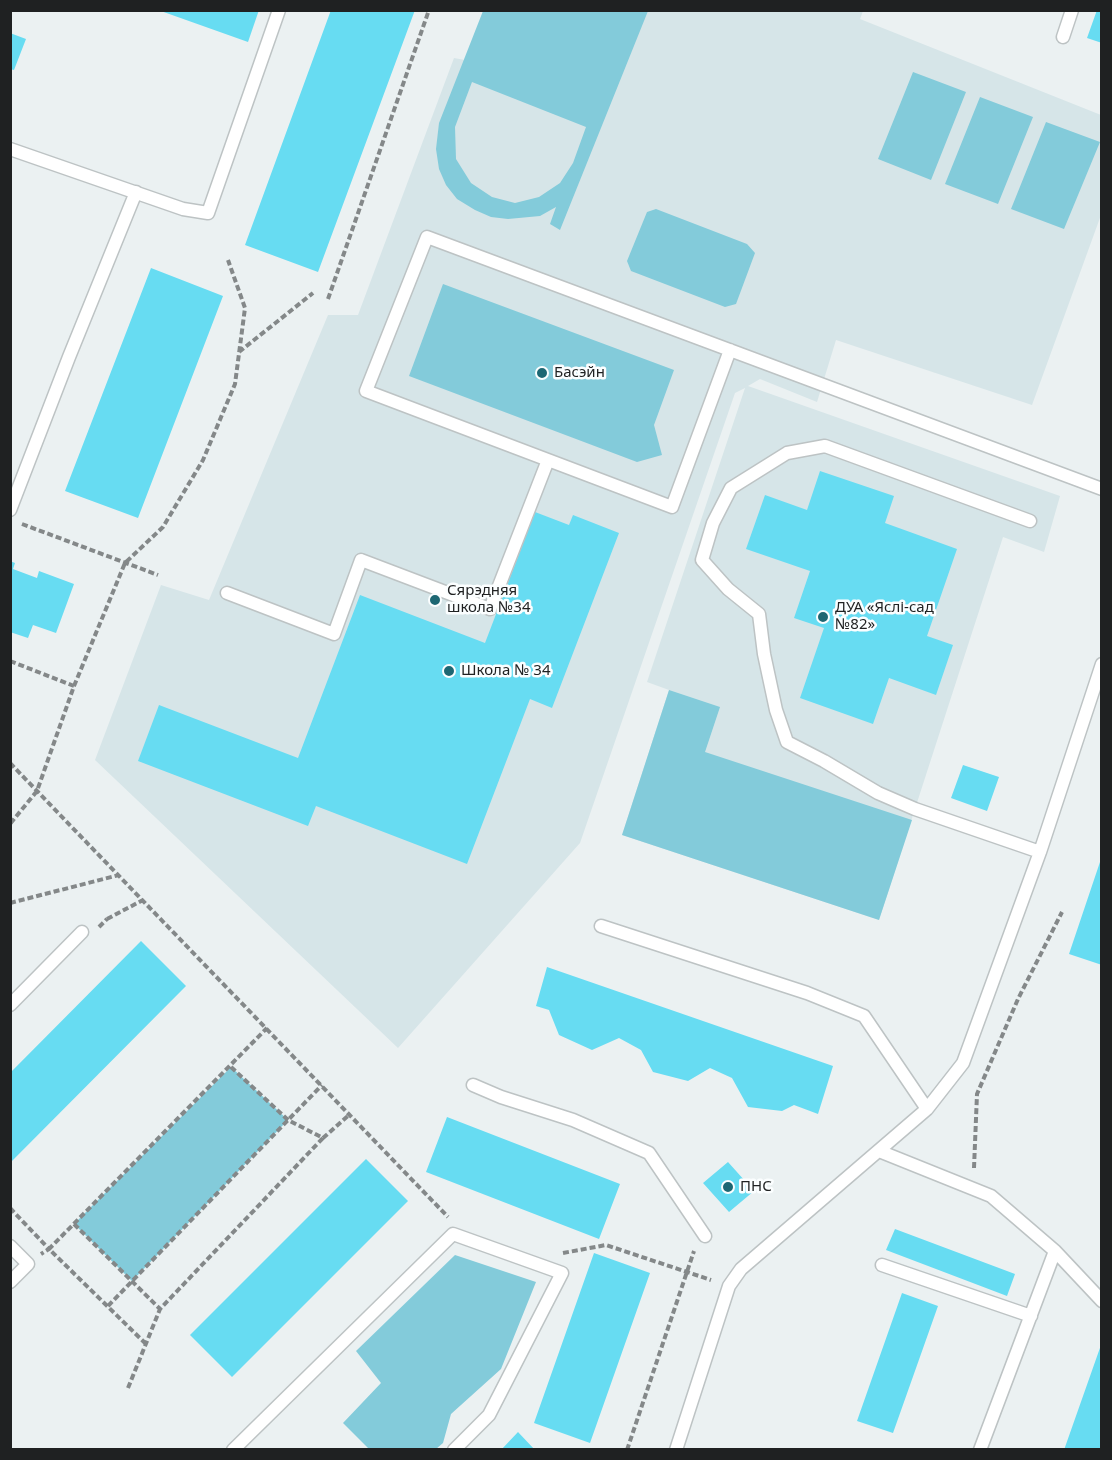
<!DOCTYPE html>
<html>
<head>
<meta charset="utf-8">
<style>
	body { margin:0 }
	#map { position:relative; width:1112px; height:1460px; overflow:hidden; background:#ebf1f2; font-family:"Noto Sans",sans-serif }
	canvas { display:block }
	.frame { position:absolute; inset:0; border:12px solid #1f2122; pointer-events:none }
</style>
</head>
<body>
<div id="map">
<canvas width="1112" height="1460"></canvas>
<div class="frame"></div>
</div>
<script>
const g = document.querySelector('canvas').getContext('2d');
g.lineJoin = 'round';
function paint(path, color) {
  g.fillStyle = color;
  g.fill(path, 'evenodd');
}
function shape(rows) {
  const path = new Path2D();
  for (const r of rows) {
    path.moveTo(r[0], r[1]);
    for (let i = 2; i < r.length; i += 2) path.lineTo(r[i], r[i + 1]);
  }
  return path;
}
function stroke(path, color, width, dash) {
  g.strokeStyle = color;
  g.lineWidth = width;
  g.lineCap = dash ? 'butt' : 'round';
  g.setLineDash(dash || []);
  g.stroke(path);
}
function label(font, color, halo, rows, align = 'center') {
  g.font = font + ' "Noto Sans",sans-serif';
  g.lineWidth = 5;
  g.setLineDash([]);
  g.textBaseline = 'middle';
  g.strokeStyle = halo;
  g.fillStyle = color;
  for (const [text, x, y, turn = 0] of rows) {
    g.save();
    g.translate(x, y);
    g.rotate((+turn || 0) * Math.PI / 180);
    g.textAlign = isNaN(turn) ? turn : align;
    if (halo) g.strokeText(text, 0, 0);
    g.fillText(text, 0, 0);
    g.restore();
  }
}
const built = shape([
	[484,11,863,11,860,19,1101,115,1101,215,1032,405,836,340,817,402,760,379,748,386,1060,496,1044,552,1003,537,879,920,622,835,669,690,647,682,745,388,735,393,580,843,398,1048,95,760,161,585,209,600,328,315,358,315,454,58,465,60]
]);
const green = shape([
	[483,11,648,11,560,230,550,224,556,207,540,216,508,219,491,217,475,210,457,199,446,185,439,169,436,149,439,123],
	[472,82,586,127,573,163,560,183,539,197,515,203,492,197,471,183,456,159,455,127],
	[913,72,966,92,931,180,878,159],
	[980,97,1033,117,998,204,945,184],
	[1046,122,1100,142,1064,229,1011,209],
	[656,209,747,244,755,253,736,304,725,307,631,271,627,261,647,212],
	[443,284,674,370,654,425,662,455,637,462,409,376],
	[669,690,720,707,705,752,912,820,879,920,622,835],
	[231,1067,288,1120,132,1281,74,1224],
	[455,1255,536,1282,501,1369,451,1414,443,1443,436,1449,369,1449,343,1423,381,1383,356,1351]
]);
const building = shape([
	[158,10,259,10,248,42],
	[331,10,415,10,318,272,245,245],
	[1097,10,1102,10,1102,43,1087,38],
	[10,33,26,39,14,70,10,69],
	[151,268,223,296,138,518,65,491],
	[820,471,894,496,885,523,957,549,927,636,953,645,936,695,889,678,873,724,800,698,824,628,794,618,810,571,746,549,765,495,807,510],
	[535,512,569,525,573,515,619,533,552,708,530,699,467,864,316,806,308,826,138,761,159,705,298,758,360,595,485,643],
	[10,561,15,563,13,569,37,578,39,571,74,584,56,633,33,625,28,638,10,632],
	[963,765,999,777,987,811,951,798],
	[1101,859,1102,859,1102,965,1069,954],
	[141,941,186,986,10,1163,10,1073],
	[547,967,833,1066,818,1114,794,1105,782,1111,748,1107,732,1078,710,1068,688,1081,653,1072,641,1050,619,1038,592,1050,559,1035,549,1010,536,1006],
	[447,1117,620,1184,599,1239,426,1172],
	[366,1159,408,1201,232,1377,190,1335],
	[728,1162,754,1191,729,1212,703,1183],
	[895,1229,1015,1274,1007,1296,886,1250],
	[594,1253,650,1273,590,1443,534,1423],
	[902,1293,938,1306,893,1433,857,1421],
	[1101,1345,1102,1450,1064,1450],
	[518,1432,535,1450,501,1450]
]);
const path = shape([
	[328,299,429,10],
	[239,352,313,293],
	[22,524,158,575],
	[10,661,74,686,37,791,10,824],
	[74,686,125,563,163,527,203,460,235,384,245,308,228,260],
	[10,763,448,1217],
	[10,903,119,875],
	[107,919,143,900],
	[99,927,107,919],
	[231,1067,288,1120,323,1138,350,1114],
	[974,1168,977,1094,1018,999,1062,912],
	[10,1208,49,1249,41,1254],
	[74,1224,160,1309,323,1138],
	[563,1253,606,1245,711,1280],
	[108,1306,322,1085],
	[146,1344,49,1249,267,1028],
	[128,1388,160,1309],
	[627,1450,694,1251]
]);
const service = shape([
	[1063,37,1072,10],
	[10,149,183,209,208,213,279,10],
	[548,460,672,507,730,350],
	[10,510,69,357,136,192],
	[1030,521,825,446,787,453,731,488,713,523,702,560,728,589,759,614,764,654,776,710,787,742,824,761,878,793,915,809,1040,852],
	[227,593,334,634,361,560,490,609,548,460,366,391,427,237,1102,489],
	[601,926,807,993,864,1016,927,1109],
	[10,1005,82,932],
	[473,1085,501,1097,573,1120,649,1153,705,1236],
	[879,1151,991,1196,1055,1251,1102,1301],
	[10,1246,28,1264,10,1282],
	[882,1265,1031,1316],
	[233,1450,453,1234,562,1273,489,1415,454,1450],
	[676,1450,729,1286,741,1269,927,1109,963,1063,1040,852,1102,664],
	[980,1450,1055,1251]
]);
const markers = [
	[542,373,6,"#1d6773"],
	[435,600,6,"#1d6773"],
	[823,617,6,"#1d6773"],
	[449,671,6,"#1d6773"],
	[728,1187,6,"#1d6773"]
];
const poiNames = [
	["Басэйн",554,373],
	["Сярэдняя",447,591],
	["школа №34",447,608],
	["ДУА «Яслі-сад",835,608],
	["№82»",835,625],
	["Школа № 34",461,671],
	["ПНС",740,1187]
];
paint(built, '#d6e5e8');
paint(green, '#83cbda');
paint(building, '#67dcf2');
stroke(service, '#bdc3c4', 15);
stroke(path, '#848889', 4, [6, 3]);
stroke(service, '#fff', 12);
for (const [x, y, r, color] of markers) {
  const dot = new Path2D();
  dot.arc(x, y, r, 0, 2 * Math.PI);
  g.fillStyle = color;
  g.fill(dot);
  stroke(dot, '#fbfeff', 2);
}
label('15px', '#1f2122', '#fbfeff', poiNames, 'left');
</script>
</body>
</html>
